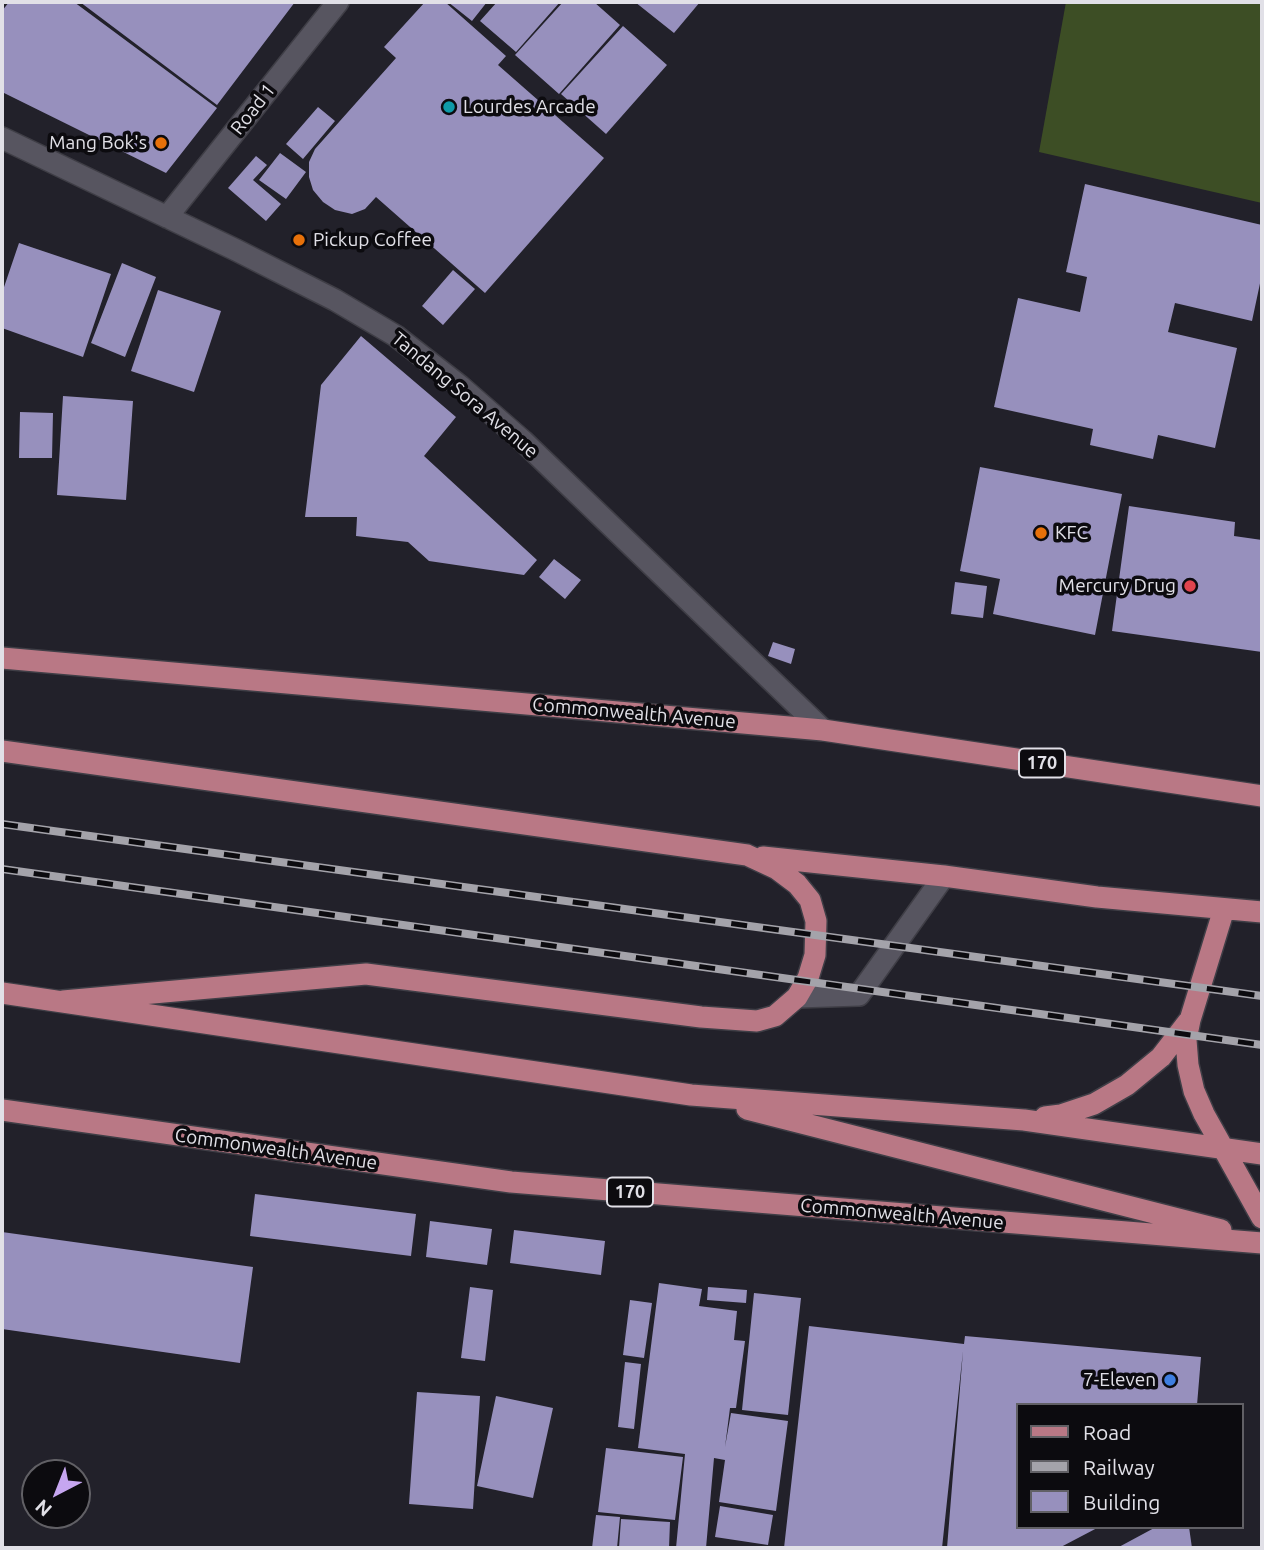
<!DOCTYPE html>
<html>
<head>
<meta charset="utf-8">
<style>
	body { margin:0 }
	#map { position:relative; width:1264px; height:1550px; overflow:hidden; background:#22212a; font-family:Ubuntu,sans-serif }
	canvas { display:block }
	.frame { position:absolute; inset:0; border:4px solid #e1e0e7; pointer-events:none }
	.legend { position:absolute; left:1016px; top:1403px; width:228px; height:126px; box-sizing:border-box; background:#0c0b0f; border:2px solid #616065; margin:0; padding:9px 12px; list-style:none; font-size:21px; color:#e1e0e7 }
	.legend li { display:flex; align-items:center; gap:14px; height:35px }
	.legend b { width:35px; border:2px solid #616065 }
	.north { position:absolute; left:21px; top:1459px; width:70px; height:70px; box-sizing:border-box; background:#0c0b0f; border:2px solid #616065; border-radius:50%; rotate:222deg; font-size:19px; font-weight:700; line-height:28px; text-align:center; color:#e1e0e7 }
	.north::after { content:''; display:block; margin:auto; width:24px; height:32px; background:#c6a6f0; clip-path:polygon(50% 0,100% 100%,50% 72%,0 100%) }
</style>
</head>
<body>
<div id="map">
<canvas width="1264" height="1550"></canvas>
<div class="frame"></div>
<ul class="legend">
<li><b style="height:9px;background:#b97885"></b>Road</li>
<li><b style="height:9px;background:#a4a3aa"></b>Railway</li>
<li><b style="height:19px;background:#9790bd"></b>Building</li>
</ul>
<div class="north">N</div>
</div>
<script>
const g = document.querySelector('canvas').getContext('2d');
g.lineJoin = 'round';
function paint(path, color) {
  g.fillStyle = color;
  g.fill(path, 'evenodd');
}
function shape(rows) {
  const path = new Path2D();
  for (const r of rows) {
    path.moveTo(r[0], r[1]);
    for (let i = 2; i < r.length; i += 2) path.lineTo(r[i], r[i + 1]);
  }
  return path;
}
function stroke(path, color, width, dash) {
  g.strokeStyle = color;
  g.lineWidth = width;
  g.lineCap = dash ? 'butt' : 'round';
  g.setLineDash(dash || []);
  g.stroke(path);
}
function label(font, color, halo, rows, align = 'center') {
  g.font = font + ' Ubuntu,sans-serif';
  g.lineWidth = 7;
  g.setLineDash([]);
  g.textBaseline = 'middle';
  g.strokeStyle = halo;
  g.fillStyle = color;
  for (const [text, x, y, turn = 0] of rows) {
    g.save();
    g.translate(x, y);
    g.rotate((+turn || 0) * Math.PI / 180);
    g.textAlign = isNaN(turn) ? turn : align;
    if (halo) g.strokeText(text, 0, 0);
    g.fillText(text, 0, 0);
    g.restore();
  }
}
const forest = shape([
	[1066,2,1262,2,1262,203,1039,152]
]);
const building = shape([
	[9,2,74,2,217,108,166,173,2,92,2,11],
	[80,2,295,2,217,105],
	[425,2,445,2,506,56,498,65,604,158,485,293,376,197,365,209,352,214,335,210,323,202,313,190,309,177,309,162,315,149,396,58,384,47],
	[448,2,487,2,472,21],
	[497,2,560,2,516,52,480,21],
	[563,2,594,2,620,25,559,94,515,55],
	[635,2,700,2,674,33],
	[623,26,667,65,606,134,561,94],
	[318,107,335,121,303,159,286,144],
	[280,153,306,172,286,199,259,180],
	[256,156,267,165,253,180,281,204,266,221,228,188],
	[1085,184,1262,225,1262,274,1252,321,1175,303,1168,332,1237,348,1215,448,1158,435,1153,459,1090,445,1093,429,994,407,1018,298,1080,312,1087,277,1066,272],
	[19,243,111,274,83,357,2,328,2,293],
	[122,263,156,277,125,357,91,343],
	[453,270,475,289,443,325,422,306],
	[158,290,221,311,194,392,131,371],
	[361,336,456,417,424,456,537,560,524,575,429,561,408,542,356,536,357,517,305,517,321,385],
	[63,396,133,401,126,500,57,495],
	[20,412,53,413,52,458,19,458],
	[980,467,1122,494,1095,635,993,614,1000,579,960,571],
	[1129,506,1235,522,1234,536,1262,540,1262,652,1112,631],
	[554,559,581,580,565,599,539,577],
	[955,582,987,586,983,618,951,614],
	[773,642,795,649,791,664,768,656],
	[255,1194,416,1214,411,1256,250,1236],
	[430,1221,492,1229,487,1265,426,1257],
	[514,1230,605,1241,601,1275,510,1263],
	[2,1232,253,1267,240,1363,2,1329],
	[659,1283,702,1289,699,1306,737,1311,734,1340,745,1341,736,1408,730,1408,725,1447,731,1413,788,1421,776,1511,719,1502,725,1460,714,1458,706,1548,676,1548,685,1454,638,1448],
	[470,1287,493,1290,485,1361,461,1358],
	[708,1287,747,1290,746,1303,707,1300],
	[754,1293,801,1298,788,1415,742,1410],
	[630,1300,652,1303,644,1358,623,1355],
	[809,1326,964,1344,965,1336,1201,1357,1197,1405,1017,1405,1017,1527,1099,1527,1059,1548,947,1548,963,1351,942,1548,784,1548],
	[625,1362,641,1364,634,1429,618,1427],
	[417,1392,480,1396,473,1509,409,1504],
	[496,1396,553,1408,533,1498,477,1486],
	[606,1448,683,1457,675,1520,598,1512],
	[720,1506,773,1515,768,1545,715,1537],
	[596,1515,620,1517,617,1548,592,1548],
	[621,1519,670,1522,669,1548,619,1548],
	[1156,1527,1189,1527,1192,1548,1117,1548]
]);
const lane = shape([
	[797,997,859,995,944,876]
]);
const street = shape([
	[2,138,236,250,335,300,396,336,460,386,523,441,823,730],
	[167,217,338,2]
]);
const primary = shape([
	[2,658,823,730,1262,796],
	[2,751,747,855,777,869,797,884,810,900,816,921,815,955,808,978,797,997,775,1016,757,1021,701,1017,366,974,63,1001],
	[763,857,944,876,1097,897,1262,912],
	[1224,909,1190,1020,1186,1040,1188,1065,1194,1091,1204,1114,1262,1218],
	[2,993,691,1095,1024,1120,1262,1154],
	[747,1109,1221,1230],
	[2,1110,511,1182,1262,1243],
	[1045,1117,1061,1115,1094,1104,1127,1085,1161,1057,1188,1022]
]);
const rail = shape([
	[2,824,1262,996],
	[2,869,1262,1045]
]);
const markers = [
	[449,107,7,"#0f9aa8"],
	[161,143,7,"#e8710a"],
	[299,240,7,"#e8710a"],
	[1041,533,7,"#e8710a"],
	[1190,586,7,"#e0444e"],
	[1170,1380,7,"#3f7fe0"]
];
const shields = [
	[1042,763,46],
	[630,1192,46]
];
const shieldNames = [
	["170",1042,763],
	["170",630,1192]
];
const poiNames = [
	["Lourdes Arcade",463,107],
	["Mang Bok's",147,143,"right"],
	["Pickup Coffee",313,240],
	["KFC",1055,533],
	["Mercury Drug",1176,586,"right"],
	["7-Eleven",1156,1380,"right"]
];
const streetNames = [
	["Road 1",253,109,-52],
	["Tandang Sora Avenue",465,395,40],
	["Commonwealth Avenue",634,713,5],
	["Commonwealth Avenue",276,1149,8],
	["Commonwealth Avenue",902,1214,5]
];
paint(forest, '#3d4e25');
paint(building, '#9790bd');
stroke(lane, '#3f3e46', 24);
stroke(street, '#3f3e46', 24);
stroke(primary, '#3f3e46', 24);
stroke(lane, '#575560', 21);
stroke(street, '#575560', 21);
stroke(primary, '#b97885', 21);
stroke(rail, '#a4a3aa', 8);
stroke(rail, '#0c0b0f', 5, [16]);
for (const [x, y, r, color] of markers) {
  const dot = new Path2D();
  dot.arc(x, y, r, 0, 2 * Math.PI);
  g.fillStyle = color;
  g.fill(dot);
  stroke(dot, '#0c0b0f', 2.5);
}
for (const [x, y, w] of shields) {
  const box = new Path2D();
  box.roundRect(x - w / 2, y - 14.5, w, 29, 5);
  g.fillStyle = '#0c0b0f';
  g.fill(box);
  stroke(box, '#e1e0e7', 2);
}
label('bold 18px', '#e1e0e7', null, shieldNames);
label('19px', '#e1e0e7', '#0c0b0f', poiNames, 'left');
label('19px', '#e1e0e7', '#0c0b0f', streetNames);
</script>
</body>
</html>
